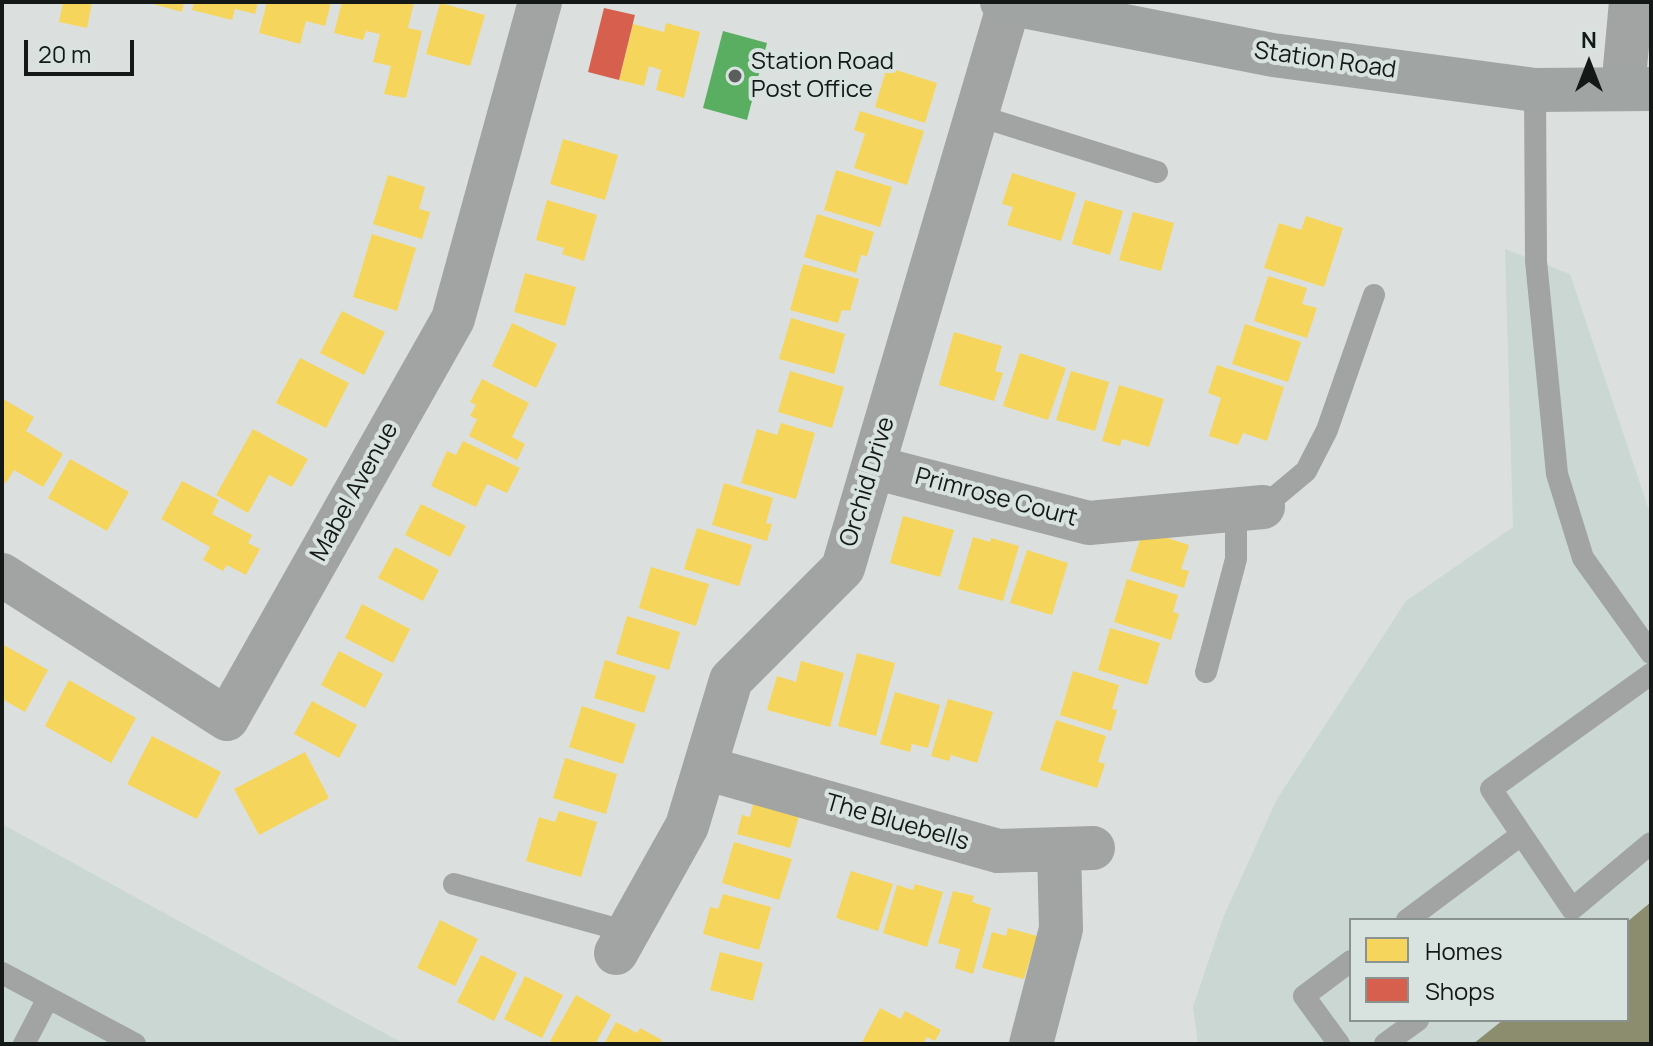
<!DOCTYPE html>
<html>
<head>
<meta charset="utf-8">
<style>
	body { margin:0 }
	#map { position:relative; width:1653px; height:1046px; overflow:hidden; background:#dbe0de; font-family:Manrope,sans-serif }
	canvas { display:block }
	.frame { position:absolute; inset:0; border:4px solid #141817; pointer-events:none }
	.legend { position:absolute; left:1349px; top:918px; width:280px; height:104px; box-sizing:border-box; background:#d8e3df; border:2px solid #8a928f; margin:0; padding:10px 14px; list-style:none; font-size:24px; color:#141817 }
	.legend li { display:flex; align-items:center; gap:16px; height:40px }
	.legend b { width:40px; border:2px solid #8a928f }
	.north { position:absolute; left:1549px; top:24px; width:80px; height:80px; -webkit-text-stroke:6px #d8e3df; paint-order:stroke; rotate:0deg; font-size:22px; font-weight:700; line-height:32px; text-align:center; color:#141817 }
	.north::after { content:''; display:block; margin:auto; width:28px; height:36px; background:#141817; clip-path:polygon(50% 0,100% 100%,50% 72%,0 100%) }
	.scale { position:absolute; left:24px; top:40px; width:110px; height:36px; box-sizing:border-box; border:4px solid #141817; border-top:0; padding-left:10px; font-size:24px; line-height:28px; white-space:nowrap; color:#141817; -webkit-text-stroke:6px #d8e3df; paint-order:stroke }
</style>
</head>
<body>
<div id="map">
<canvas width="1653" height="1046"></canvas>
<div class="frame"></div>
<ul class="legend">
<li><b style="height:22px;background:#f6d55c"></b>Homes</li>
<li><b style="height:22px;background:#d6604d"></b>Shops</li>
</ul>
<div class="north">N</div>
<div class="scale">20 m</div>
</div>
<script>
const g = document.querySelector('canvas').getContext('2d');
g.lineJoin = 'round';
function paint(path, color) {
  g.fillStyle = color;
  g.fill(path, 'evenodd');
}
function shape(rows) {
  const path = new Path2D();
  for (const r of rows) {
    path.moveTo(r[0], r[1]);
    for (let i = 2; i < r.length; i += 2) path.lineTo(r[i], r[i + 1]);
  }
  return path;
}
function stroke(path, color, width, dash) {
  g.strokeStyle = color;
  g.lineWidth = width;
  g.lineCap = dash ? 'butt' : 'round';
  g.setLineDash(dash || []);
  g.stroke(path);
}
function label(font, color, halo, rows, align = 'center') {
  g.font = font + ' Manrope,sans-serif';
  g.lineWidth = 8;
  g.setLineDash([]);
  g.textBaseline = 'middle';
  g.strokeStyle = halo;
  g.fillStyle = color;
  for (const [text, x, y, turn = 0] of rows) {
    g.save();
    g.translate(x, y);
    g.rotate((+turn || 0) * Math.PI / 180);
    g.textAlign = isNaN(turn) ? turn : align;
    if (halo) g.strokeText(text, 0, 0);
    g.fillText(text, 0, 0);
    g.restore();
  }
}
const built = shape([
	[1505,249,1570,274,1651,516,1651,1044,1198,1044,1193,1007,1223,918,1277,799,1406,601,1513,527],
	[1351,920,1627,920,1627,1020,1351,1020],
	[2,824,354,1017,405,1044,2,1044]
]);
const homes = shape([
	[63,2,92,2,87,28,59,22],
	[146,2,184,2,182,12],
	[194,2,258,2,255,14,235,9,232,20,192,10],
	[267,2,331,2,325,26,306,21,300,44,259,33],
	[342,2,414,2,408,28,422,31,406,98,384,94,391,66,373,62,380,34,366,31,363,40,334,33],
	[440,3,485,15,470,66,426,54],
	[666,23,700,32,684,98,656,90,661,70,649,66,644,86,619,80,633,24,664,32],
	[887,67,937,83,925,123,875,107],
	[860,111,924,131,907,185,854,168,865,134,854,130],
	[563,139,618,155,605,200,550,184],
	[836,170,892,187,880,227,824,210],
	[1012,173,1076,193,1061,241,1007,225,1013,207,1002,204],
	[388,175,425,187,419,209,430,212,422,239,373,224],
	[547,200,597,215,584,261,562,254,564,248,536,240],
	[1085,200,1123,211,1110,255,1072,244],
	[1133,212,1174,223,1161,271,1119,260],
	[817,214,874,232,867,256,861,255,856,273,804,257],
	[1306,216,1343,228,1324,287,1264,268,1279,223,1301,230],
	[372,234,416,248,397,311,353,297],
	[803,264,859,279,850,311,842,310,838,323,790,310],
	[525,273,576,287,565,326,514,312],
	[1268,276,1307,288,1302,304,1317,308,1307,338,1254,321],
	[342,311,385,332,364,375,320,353],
	[791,318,845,334,834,374,779,359],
	[512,323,557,344,536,388,492,366],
	[1245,324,1301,342,1288,382,1232,364],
	[954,332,1002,346,995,371,1003,373,994,401,939,385],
	[1020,353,1066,368,1048,420,1003,406],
	[300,358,349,383,326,428,276,403],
	[1217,365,1284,387,1267,441,1243,433,1238,445,1209,436,1221,398,1208,393],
	[790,371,844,387,832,428,778,412],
	[1071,371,1109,382,1095,431,1056,420],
	[482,379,529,403,512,437,525,444,517,460,469,436,477,419,470,416,476,405,470,402],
	[1119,385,1164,399,1149,447,1122,439,1120,446,1102,441],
	[3,399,34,417,26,431,63,454,43,487,14,470,6,483,2,481],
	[781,423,815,433,796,499,741,483,757,429,777,435],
	[253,429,308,459,292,487,269,475,248,513,216,495],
	[463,441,520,468,507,493,487,484,476,507,431,486,447,451,456,455],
	[70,459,129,492,107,531,48,498],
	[182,481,219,500,212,514,252,535,248,543,260,549,246,575,227,565,223,571,203,560,210,547,161,519],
	[724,483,773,498,766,523,772,524,767,541,712,525],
	[421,504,466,526,450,557,405,535],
	[903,516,954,530,940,577,890,563],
	[697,528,752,545,739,586,684,569],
	[1143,530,1189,545,1181,569,1189,571,1184,588,1130,571],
	[973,537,990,542,991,538,1019,546,1003,601,958,589],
	[395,547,439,570,423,601,378,578],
	[1027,550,1068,563,1052,615,1010,603],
	[651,567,709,584,696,626,639,608],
	[1127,579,1178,595,1173,612,1179,614,1171,640,1114,622],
	[362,604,410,629,393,663,345,638],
	[627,616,680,632,669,670,616,654],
	[1110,628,1160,643,1147,685,1098,670],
	[2,644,48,670,25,712,2,699],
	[339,651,383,674,365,708,321,685],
	[857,653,895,663,876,736,838,726],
	[605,660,656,676,644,713,594,698],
	[801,661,844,673,830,727,767,710,777,676,796,682],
	[1073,671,1119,685,1112,709,1117,710,1111,731,1060,715],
	[69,680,136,718,111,763,45,726],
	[895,692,940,705,928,748,912,744,910,752,880,744],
	[948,699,993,712,977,763,951,755,949,761,931,756],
	[312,701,357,725,339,758,294,734],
	[582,706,636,724,623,764,569,747],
	[1056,720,1106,736,1098,762,1105,764,1097,788,1040,770],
	[152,736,221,772,197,819,127,784],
	[305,752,329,798,259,835,234,789],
	[565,758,617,774,606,814,553,798],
	[755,796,801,809,790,848,737,834,742,815,750,817],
	[559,811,597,822,581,877,526,861,539,817,555,822],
	[734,842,792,859,779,900,722,883],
	[851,871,893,884,878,931,836,918],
	[915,884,943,892,927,947,883,933,897,885,913,890],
	[953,891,974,896,972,902,991,908,973,974,955,968,960,949,938,943],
	[723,894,771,907,759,950,703,934,710,907,718,909],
	[440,920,478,939,455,986,417,968],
	[1008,928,1037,936,1024,979,982,968,992,932,1006,936],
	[720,952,763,963,753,1001,710,990],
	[481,955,517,973,494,1021,457,1002],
	[525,976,563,995,542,1038,504,1019],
	[576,995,611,1015,595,1044,556,1044,550,1041],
	[880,1008,901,1019,905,1011,941,1030,935,1041,927,1037,923,1044,861,1044],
	[616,1022,637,1033,640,1028,662,1040,660,1044,604,1044]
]);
const shops = shape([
	[604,8,635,15,619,80,588,72]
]);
const public = shape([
	[723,31,767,43,747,120,703,108]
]);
const industry = shape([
	[1651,902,1651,1044,1473,1044,1503,1020,1627,1020,1627,922]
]);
const lane = shape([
	[1535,90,1536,261,1557,474,1583,558,1651,653],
	[976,115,1157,172],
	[1263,507,1306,471,1327,430,1374,295],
	[1206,672,1236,559,1236,509],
	[1651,674,1491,789,1572,909,1651,843],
	[454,884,628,932],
	[1407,920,1521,835],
	[2,973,135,1044],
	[24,1044,47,1000],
	[1339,1044,1304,996,1351,961],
	[1385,1044,1418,1020]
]);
const street = shape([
	[1623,89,1631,2],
	[873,467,1089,523,1263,507],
	[2,575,227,719,453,319,540,2],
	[705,768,998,851,1093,848],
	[616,953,687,826,731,680,843,568,1009,4],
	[1031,1044,1061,929,1059,849]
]);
const secondary = shape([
	[1002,2,1273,55,1535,90,1651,89]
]);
const markers = [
	[735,76,8,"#5a5e5d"]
];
const streetNames = [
	["Station Road",1325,61,8],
	["Orchid Drive",868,482,-73],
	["Mabel Avenue",355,492,-61],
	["Primrose Court",996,498,15],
	["The Bluebells",897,823,16]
];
const poiNames = [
	["Station Road",751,62],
	["Post Office",751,90]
];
paint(built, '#cad7d2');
paint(homes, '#f6d55c');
paint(shops, '#d6604d');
paint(public, '#5aae61');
paint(industry, '#8c8c6e');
stroke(lane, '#a1a4a2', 22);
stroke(street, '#a1a4a2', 44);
stroke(secondary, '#a0a4a2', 44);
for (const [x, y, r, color] of markers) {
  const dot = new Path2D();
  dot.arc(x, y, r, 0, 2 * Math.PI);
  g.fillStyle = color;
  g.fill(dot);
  stroke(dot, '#d8e3df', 3);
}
label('24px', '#141817', '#d8e3df', streetNames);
label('24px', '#141817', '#d8e3df', poiNames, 'left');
</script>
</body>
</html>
